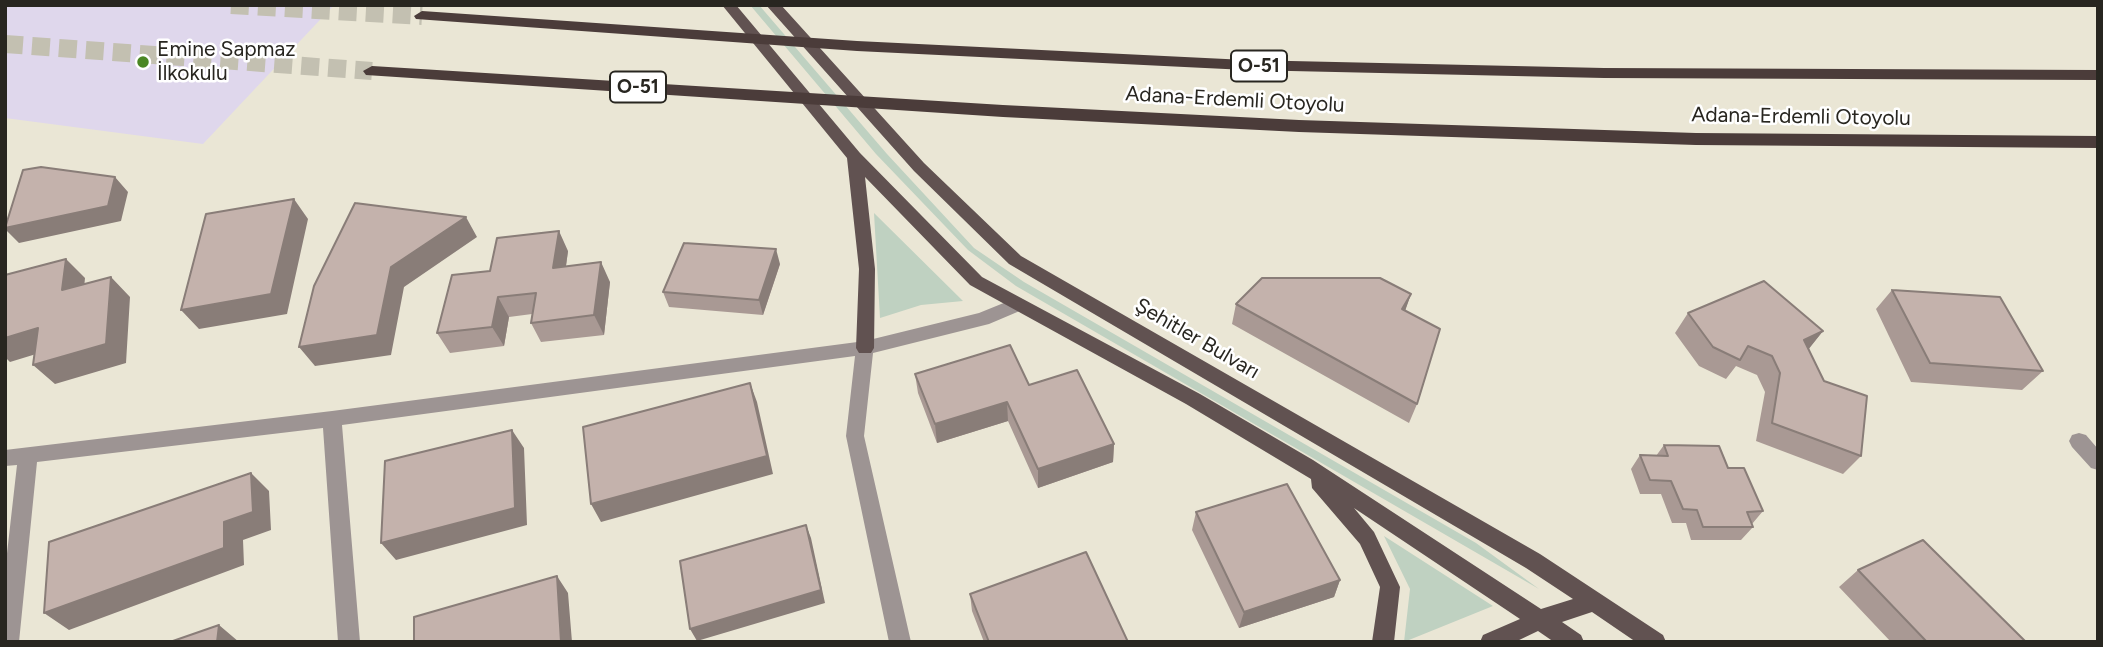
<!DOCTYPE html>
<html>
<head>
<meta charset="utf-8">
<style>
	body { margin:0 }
	#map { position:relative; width:2103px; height:647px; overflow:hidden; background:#eae6d5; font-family:Figtree,sans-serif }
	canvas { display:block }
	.frame { position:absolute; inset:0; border:7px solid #282620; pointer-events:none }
</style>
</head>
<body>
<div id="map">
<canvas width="2103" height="647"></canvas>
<div class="frame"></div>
</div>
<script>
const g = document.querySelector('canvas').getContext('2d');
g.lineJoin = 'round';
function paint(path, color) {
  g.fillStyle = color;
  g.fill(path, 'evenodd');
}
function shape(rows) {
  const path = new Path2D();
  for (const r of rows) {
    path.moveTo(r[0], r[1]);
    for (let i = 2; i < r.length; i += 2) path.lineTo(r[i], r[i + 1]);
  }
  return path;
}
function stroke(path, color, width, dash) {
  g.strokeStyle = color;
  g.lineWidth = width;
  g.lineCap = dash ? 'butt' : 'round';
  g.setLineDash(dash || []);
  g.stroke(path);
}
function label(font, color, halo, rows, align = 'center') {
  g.font = font + ' Figtree,sans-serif';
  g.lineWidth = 5;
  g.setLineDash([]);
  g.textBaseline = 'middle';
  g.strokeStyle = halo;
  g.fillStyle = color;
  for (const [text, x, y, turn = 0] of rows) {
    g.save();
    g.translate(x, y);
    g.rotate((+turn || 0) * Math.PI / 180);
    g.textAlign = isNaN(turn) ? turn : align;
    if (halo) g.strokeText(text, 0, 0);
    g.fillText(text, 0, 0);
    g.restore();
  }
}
const education = shape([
	[5,5,334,5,203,144,5,118]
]);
const green = shape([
	[750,5,759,5,887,154,974,248,1024,282,1476,543,1539,589,1016,286,968,250,876,154],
	[874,213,963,301,921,305,880,318],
	[1384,536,1493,606,1404,642,1410,589]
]);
const motorwayTunnel = shape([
	[231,5,422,16],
	[5,44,372,71]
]);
const minor = shape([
	[1016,298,1022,300,1025,305,1022,310,989,324,873,353,864,436,911,642,889,642,846,436,855,356,342,425,360,642,338,642,323,428,37,462,19,642,5,642,5,571,17,465,5,466,5,450,332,411,865,341,979,313,1016,298],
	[2079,433,2086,435,2098,449,2098,470,2091,468,2072,447,2069,441,2072,435,2079,433]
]);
const primary = shape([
	[722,5,736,5,860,153,982,277,1200,394,1313,460,1541,609,1573,599,1526,568,1009,264,914,171,766,5,781,5,924,163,1021,256,1540,554,1663,635,1666,642,1636,642,1592,612,1562,622,1581,635,1584,642,1554,642,1538,631,1515,642,1480,642,1483,635,1520,619,1354,508,1374,532,1400,587,1394,642,1372,642,1380,587,1360,544,1312,488,1311,479,1186,404,970,285,865,177,875,269,874,348,871,353,859,353,856,348,859,269,847,158,722,5]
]);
const motorway = shape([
	[422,11,857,41,1246,60,1604,68,2098,70,2098,80,1604,78,1246,70,857,51,416,19,414,16,422,11],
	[372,66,1003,105,1299,120,1696,133,2098,136,2098,148,1696,145,1299,132,1003,117,366,75,363,71,372,66]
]);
const wall = shape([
	[568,251,566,266,610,282,604,335,541,342,531,323,532,314,509,317,504,346,450,353,437,333,490,271],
	[780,264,763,315,669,307,663,292],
	[1892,290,2043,371,2022,390,1911,382,1876,309],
	[1411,294,1405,310,1417,404,1409,423,1232,324,1236,304],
	[1688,313,1823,331,1808,349,1861,456,1843,474,1756,441,1765,392,1757,375,1736,366,1726,379,1699,366,1675,333],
	[915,374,1029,385,1114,444,1113,462,1038,488,1008,421,937,443,918,393],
	[1664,445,1728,468,1763,511,1752,524,1753,527,1741,540,1691,540,1686,523,1672,523,1661,494,1640,494,1631,469,1640,455,1656,456],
	[1196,512,1340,580,1334,597,1239,628,1192,530],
	[1858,570,2026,642,1891,642,1839,587],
	[970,594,1128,642,984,642,972,611]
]);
const shadedWall = shape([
	[115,177,128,192,121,221,19,243,5,229],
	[294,199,308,219,287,314,199,329,181,310],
	[466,217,477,237,404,287,391,355,315,366,299,347,391,267],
	[559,231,568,251,563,287,553,268],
	[776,249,780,264,763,315,759,300],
	[66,259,85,278,82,310,62,290],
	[601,262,610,282,604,335,594,315],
	[111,277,130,297,126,363,55,384,33,365],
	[1411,294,1404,314,1402,309],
	[498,297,509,317,504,346,492,327],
	[38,328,59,347,10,362,5,357,5,338],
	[1823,331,1808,350,1804,340],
	[750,383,757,402,773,474,601,522,591,504],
	[1007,402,1008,421,937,443,935,424],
	[512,430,524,448,527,525,396,560,381,543],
	[1114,444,1113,462,1038,488,1038,469],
	[251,473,269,491,271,530,243,540,244,565,69,630,44,613,224,522],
	[806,525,811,538,825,603,697,641,690,629],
	[557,576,568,593,572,642,561,642],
	[1340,580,1334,597,1239,628,1244,612],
	[219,625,239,642,217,642]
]);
const building = shape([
	[41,167,115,177,108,206,5,228,23,170,41,167],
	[294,199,271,294,181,310,206,214,294,199],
	[355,203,466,217,391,267,377,335,299,347,314,286,355,203],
	[559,231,553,268,601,262,594,315,531,323,536,293,498,297,492,327,437,333,452,275,490,271,497,238,559,231],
	[684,243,776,249,759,300,663,292,684,243],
	[66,259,62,290,111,277,106,344,33,365,38,328,5,338,5,275,66,259],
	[1262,278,1380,278,1411,294,1402,309,1440,329,1417,404,1236,304,1262,278],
	[1764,281,1823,331,1804,340,1824,381,1867,396,1861,456,1772,423,1780,373,1772,356,1748,346,1740,360,1713,347,1688,313,1764,281],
	[1892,290,2000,297,2043,371,1930,363,1892,290],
	[1010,345,1029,385,1077,370,1114,444,1038,469,1007,402,935,424,915,374,1010,345],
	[750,383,767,456,591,504,583,427,750,383],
	[512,430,515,508,381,543,385,461,512,430],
	[1664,445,1719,446,1728,468,1744,468,1763,511,1747,512,1753,527,1703,527,1697,510,1683,509,1671,481,1650,480,1640,455,1668,456,1664,445],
	[251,473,253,512,224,522,224,548,44,613,49,542,251,473],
	[1287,484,1340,580,1244,612,1196,512,1287,484],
	[806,525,821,590,690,629,680,561,806,525],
	[1923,540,2026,642,1927,642,1858,570,1923,540],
	[1086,552,1128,642,989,642,970,594,1086,552],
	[557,576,561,642,414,642,414,617,557,576],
	[219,625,217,642,170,642,219,625]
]);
const markers = [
	[143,62,7,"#4a8624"]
];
const shields = [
	[1259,66,56],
	[638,87,56]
];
const shieldNames = [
	["O-51",1259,66],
	["O-51",638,87]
];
const poiNames = [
	["Emine Sapmaz",157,50],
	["İlkokulu",157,74]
];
const streetNames = [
	["Adana-Erdemli Otoyolu",1235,100,3],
	["Adana-Erdemli Otoyolu",1801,117,1],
	["Şehitler Bulvarı",1197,339,30]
];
paint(education, '#dfd7ec');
paint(green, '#bfd1c1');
stroke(motorwayTunnel, '#c3c0b1', 18, [18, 9]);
paint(minor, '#9d9493');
paint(primary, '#615251');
paint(motorway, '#4b3c3a');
paint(wall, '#a99994');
paint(shadedWall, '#897d78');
paint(building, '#c4b2ac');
stroke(building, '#897d78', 2);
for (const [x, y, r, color] of markers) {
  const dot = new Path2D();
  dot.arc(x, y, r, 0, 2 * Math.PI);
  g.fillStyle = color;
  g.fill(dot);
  stroke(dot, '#fff', 2.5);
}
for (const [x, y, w] of shields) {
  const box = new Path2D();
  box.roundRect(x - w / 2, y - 15.5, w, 31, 5);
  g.fillStyle = '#fff';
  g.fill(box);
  stroke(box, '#282620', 2);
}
label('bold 19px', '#282620', null, shieldNames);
label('21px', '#282620', '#fff', poiNames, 'left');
label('21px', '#282620', '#fff', streetNames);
</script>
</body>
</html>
